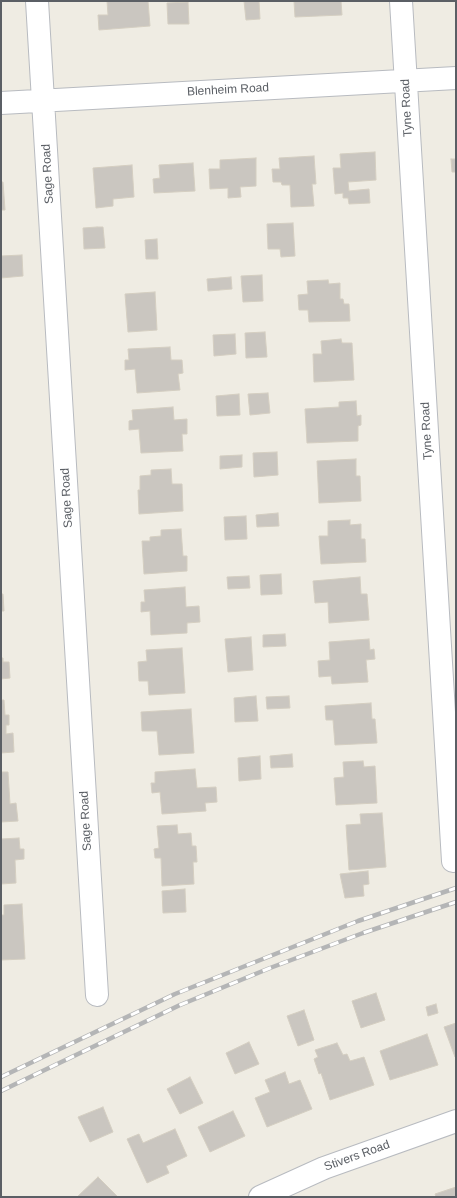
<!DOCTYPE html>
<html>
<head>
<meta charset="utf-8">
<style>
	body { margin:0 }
	#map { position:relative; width:457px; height:1198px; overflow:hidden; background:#efece3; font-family:Arial,sans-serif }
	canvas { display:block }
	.frame { position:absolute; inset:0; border:2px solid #5b5f65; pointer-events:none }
</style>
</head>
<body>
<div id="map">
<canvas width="457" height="1198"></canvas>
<div class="frame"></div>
</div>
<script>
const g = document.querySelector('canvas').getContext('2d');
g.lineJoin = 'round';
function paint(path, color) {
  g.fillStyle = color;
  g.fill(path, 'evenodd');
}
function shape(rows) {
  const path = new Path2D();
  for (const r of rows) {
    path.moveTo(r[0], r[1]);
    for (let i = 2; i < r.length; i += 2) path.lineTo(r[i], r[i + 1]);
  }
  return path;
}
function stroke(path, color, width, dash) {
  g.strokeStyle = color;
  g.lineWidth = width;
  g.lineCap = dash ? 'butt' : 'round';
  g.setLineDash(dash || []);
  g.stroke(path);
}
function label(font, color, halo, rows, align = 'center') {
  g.font = font + ' Arial,sans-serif';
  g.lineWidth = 3;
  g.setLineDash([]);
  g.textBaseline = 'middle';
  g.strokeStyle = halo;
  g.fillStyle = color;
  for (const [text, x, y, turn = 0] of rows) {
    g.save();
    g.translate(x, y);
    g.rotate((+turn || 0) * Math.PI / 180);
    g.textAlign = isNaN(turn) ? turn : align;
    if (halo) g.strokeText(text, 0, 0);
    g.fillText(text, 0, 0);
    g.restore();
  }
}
const building = shape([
	[107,1,148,1,150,26,99,30,98,15,108,15,107,1],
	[244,1,259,1,260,19,246,20,244,1],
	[294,1,341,1,342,15,295,17,294,1],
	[188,2,189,24,168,24,167,3,188,2],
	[375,152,376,180,348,182,349,191,369,189,370,203,349,204,348,198,343,198,343,193,335,194,333,168,341,168,340,154,375,152],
	[314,156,316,184,312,184,314,206,291,207,290,185,282,185,281,182,273,182,272,169,280,169,279,158,314,156],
	[256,158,256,186,240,187,241,197,228,198,228,188,210,189,209,169,220,169,220,160,256,158],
	[451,159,456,159,456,172,452,172,451,159],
	[193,163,195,191,154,193,153,179,160,178,159,165,193,163],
	[132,165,134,197,113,199,113,206,96,208,93,168,132,165],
	[1,182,3,182,5,210,1,210,1,182],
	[293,223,295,256,281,257,280,249,268,249,267,224,293,223],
	[97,227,103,227,105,248,84,249,83,228,97,227],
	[157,239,158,259,146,259,145,240,157,239],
	[22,255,23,276,1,278,1,256,22,255],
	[262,275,263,301,243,302,241,276,262,275],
	[231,277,232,289,208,291,207,279,231,277],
	[328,280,329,284,340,283,340,299,343,299,344,304,349,304,350,321,309,322,308,310,299,310,298,295,308,294,307,281,328,280],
	[155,292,157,330,128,332,125,294,155,292],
	[265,332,267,357,246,358,245,333,265,332],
	[235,334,236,354,214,356,213,335,235,334],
	[341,339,342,343,352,343,354,380,314,382,313,354,322,354,321,341,341,339],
	[170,347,171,360,182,360,183,373,178,374,180,390,137,393,135,369,125,370,125,360,129,360,128,349,170,347],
	[268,393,270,413,250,415,248,394,268,393],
	[239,394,240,415,217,416,216,396,239,394],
	[356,401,357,416,361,415,361,425,358,426,358,441,307,443,305,409,339,407,339,402,356,401],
	[173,407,174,420,187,419,187,434,182,434,183,451,141,453,139,429,129,430,129,421,133,420,132,410,173,407],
	[277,452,278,475,254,477,253,453,277,452],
	[242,455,242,467,220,469,220,456,242,455],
	[356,459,356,476,360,476,361,501,319,503,317,461,356,459],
	[171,469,172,484,182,484,183,511,139,514,138,490,140,490,140,476,151,475,151,470,171,469],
	[278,513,279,526,257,527,256,515,278,513],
	[246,516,247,539,225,540,224,517,246,516],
	[350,520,350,525,361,524,361,539,365,539,366,562,321,564,319,536,328,536,328,521,350,520],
	[181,529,183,556,187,556,187,571,144,574,142,541,150,541,150,537,161,536,161,530,181,529],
	[281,574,282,594,261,595,260,575,281,574],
	[249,576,250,588,228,589,227,577,249,576],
	[360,577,361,594,367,594,369,620,329,623,328,602,315,603,313,581,360,577],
	[185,587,186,607,199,606,200,622,187,623,187,633,151,635,150,611,141,612,141,602,145,602,144,590,185,587],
	[1,594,3,594,4,611,1,611,1,594],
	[285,634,286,646,263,647,263,635,285,634],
	[251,637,253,670,228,672,225,639,251,637],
	[369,639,370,650,374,649,375,659,366,660,368,682,332,684,331,676,319,677,318,661,330,660,329,642,369,639],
	[182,648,185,693,149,695,148,681,139,681,138,662,147,661,146,650,182,648],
	[1,658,3,658,3,662,9,662,10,678,1,679,1,658],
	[256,696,258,721,235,722,234,698,256,696],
	[289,696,290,708,267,709,266,697,289,696],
	[1,700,4,700,5,715,9,715,9,725,6,725,6,734,13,733,14,752,1,753,1,700],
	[371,703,372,719,375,719,377,743,335,745,333,720,326,720,325,706,371,703],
	[191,709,194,753,159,755,157,731,142,731,141,712,191,709],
	[292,754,293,767,271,768,270,756,292,754],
	[260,756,261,779,239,781,238,758,260,756],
	[363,761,364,767,375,766,377,803,336,805,334,778,344,777,343,762,363,761],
	[195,769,197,788,216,787,217,802,205,803,206,811,162,814,160,792,152,793,151,783,155,783,155,772,195,769],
	[1,772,8,772,10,804,16,803,18,821,1,822,1,772],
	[382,813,386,867,349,870,346,825,361,824,360,814,382,813],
	[177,825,178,834,191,833,192,846,196,846,197,862,193,862,194,884,162,886,161,858,155,858,154,849,159,848,157,826,177,825],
	[19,838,20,849,24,849,24,859,15,860,16,883,1,884,1,839,19,838],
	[368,871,369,884,363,885,364,896,345,898,340,874,368,871],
	[185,889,186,912,163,913,162,891,185,889],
	[22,904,25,959,1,960,1,915,4,915,4,905,22,904],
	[376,993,385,1020,361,1028,352,1001,376,993],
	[436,1004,438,1013,428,1016,426,1007,436,1004],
	[304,1010,314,1040,298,1046,287,1016,304,1010],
	[456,1023,456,1057,455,1057,444,1027,456,1023],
	[427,1034,438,1065,390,1080,380,1051,427,1034],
	[249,1042,259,1064,235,1074,226,1053,249,1042],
	[337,1043,343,1055,347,1054,350,1061,364,1057,374,1085,330,1100,321,1073,319,1074,314,1059,318,1057,315,1050,337,1043],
	[285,1072,289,1084,300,1080,312,1109,267,1127,255,1098,270,1092,265,1080,285,1072],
	[190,1077,203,1103,180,1114,167,1089,190,1077],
	[103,1107,113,1132,90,1142,78,1117,103,1107],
	[233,1111,245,1136,210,1152,198,1127,233,1111],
	[175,1129,187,1156,166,1166,169,1173,147,1183,127,1139,139,1134,143,1143,175,1129],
	[98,1177,118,1197,77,1197,98,1177],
	[456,1187,456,1197,436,1197,435,1194,456,1187]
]);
const street = shape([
	[37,1,97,995],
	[401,1,453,861],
	[1,103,456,78],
	[260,1197,324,1168,456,1121]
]);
const rail = shape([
	[1,1077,175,994,358,921,456,888],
	[1,1091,180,1005,270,968,363,933,456,902]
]);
const streetNames = [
	["Blenheim Road",228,90,-3],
	["Tyne Road",407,108,-93],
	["Sage Road",48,174,-93],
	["Tyne Road",427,431,-93],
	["Sage Road",67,498,-93],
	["Sage Road",86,821,-93],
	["Stivers Road",357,1156,-20]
];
paint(building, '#cac6c0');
stroke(building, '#d4cec1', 1);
stroke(street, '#b8bbc0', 24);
stroke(street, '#fff', 22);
stroke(rail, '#b4b5b6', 4.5);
stroke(rail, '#fff', 3, [9]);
label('12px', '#5b5f65', '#fff', streetNames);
</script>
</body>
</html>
